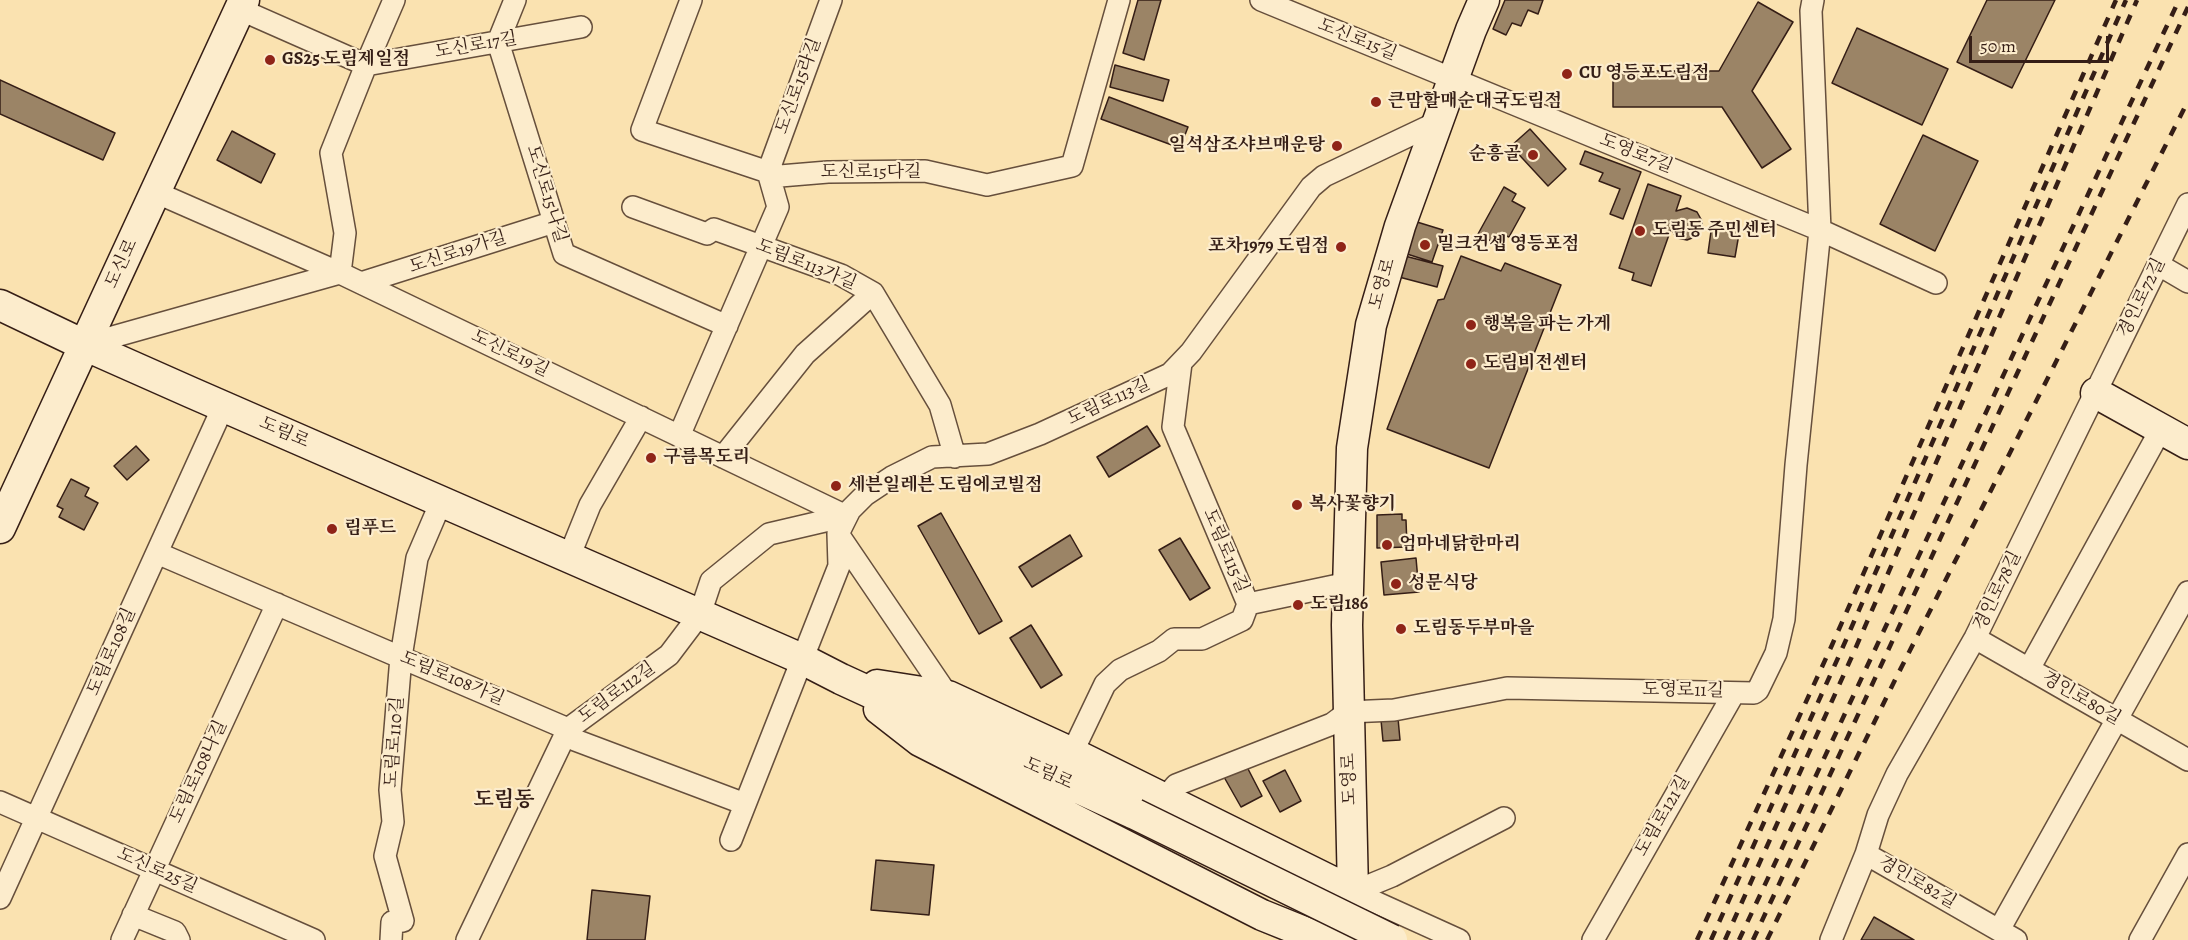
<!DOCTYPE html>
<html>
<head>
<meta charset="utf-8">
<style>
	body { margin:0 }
	#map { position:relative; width:2188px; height:940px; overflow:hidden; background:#fae2b0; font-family:Alegreya,serif }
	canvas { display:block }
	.scale { position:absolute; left:1969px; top:36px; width:140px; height:27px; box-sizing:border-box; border:3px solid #351e16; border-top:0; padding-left:8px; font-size:18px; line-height:21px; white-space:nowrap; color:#351e16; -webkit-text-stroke:4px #fceccc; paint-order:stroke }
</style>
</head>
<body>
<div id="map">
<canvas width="2188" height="940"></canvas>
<div class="scale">50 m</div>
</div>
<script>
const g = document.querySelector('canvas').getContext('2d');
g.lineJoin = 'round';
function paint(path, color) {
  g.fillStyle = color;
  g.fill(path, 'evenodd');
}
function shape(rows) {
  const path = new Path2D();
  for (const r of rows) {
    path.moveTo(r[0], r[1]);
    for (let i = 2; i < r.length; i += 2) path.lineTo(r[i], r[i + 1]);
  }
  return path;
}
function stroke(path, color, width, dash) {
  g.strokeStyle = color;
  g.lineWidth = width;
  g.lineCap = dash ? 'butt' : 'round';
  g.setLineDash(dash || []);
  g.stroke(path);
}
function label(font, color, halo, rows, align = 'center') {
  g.font = font + ' Alegreya,"Noto Serif KR",serif';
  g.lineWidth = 4.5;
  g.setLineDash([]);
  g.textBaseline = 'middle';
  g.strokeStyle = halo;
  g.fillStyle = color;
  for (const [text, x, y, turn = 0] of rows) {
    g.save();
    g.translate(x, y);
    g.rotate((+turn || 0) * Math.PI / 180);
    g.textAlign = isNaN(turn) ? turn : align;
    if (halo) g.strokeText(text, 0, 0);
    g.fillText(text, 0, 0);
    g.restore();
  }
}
const building = shape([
	[1138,0,1161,0,1144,60,1123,53,1138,0],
	[1505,0,1543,0,1538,14,1528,10,1521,26,1512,23,1506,35,1493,29,1505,0],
	[1987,0,2055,0,2012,88,1957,62,1987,0],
	[1758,2,1793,22,1752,91,1791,149,1762,168,1722,107,1613,107,1613,71,1719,71,1758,2],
	[1857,28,1948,69,1922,125,1832,83,1857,28],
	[1115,65,1169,80,1163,101,1110,87,1115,65],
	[0,80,115,133,103,160,0,114,0,80],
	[1109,97,1188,127,1180,148,1101,119,1109,97],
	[1530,129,1566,169,1548,186,1511,146,1530,129],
	[232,131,275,154,261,183,217,160,232,131],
	[1923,135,1978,161,1935,251,1880,224,1923,135],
	[1585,151,1641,172,1623,219,1610,214,1620,189,1599,181,1603,173,1580,164,1585,151],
	[1648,184,1681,196,1676,211,1687,208,1697,212,1702,221,1702,226,1697,236,1687,240,1677,238,1671,229,1651,286,1632,280,1634,273,1619,268,1648,184],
	[1504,187,1516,194,1512,201,1525,208,1509,237,1504,235,1498,245,1478,234,1504,187],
	[1417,222,1443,230,1432,262,1407,254,1417,222],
	[1712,224,1740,228,1735,257,1708,253,1712,224],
	[1405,256,1443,266,1437,287,1399,277,1405,256],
	[1461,256,1501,271,1505,263,1561,285,1489,468,1387,429,1438,300,1444,299,1461,256],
	[1147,426,1160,446,1109,477,1097,457,1147,426],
	[136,446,149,460,127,480,114,466,136,446],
	[71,479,89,488,85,496,98,503,84,530,59,517,63,509,57,506,71,479],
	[941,513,1002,621,979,634,918,526,941,513],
	[1402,514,1402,520,1406,520,1407,547,1377,548,1377,515,1402,514],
	[1070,535,1082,556,1032,587,1019,567,1070,535],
	[1180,538,1210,588,1190,600,1159,550,1180,538],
	[1416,558,1419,592,1384,595,1381,562,1416,558],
	[1031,625,1062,675,1041,688,1010,638,1031,625],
	[1398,718,1400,740,1383,741,1381,720,1398,718],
	[1246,765,1262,796,1241,807,1224,777,1246,765],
	[1285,770,1301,801,1280,812,1263,781,1285,770],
	[876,860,934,865,929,915,871,910,876,860],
	[592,890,650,896,645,940,587,940,592,890],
	[1874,917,1914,940,1861,940,1874,917]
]);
const street = shape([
	[515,0,498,42,564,254,727,326],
	[691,0,642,130,780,176,828,172,925,171,987,185,1072,166,1119,0],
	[1261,0,1820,230,1936,283],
	[239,9,366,65,581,27],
	[155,192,340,273,846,516],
	[633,207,707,234,714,229,841,275,873,293,940,405,955,457],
	[2159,265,2188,282],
	[361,283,554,222],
	[84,345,340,273,345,233,331,153,366,65,394,0],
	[679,436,778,207,768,172,831,0],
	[723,457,805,354,873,293],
	[838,534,948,696],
	[157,553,568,729,575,740,745,804],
	[569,557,590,505,641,417],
	[1248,604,1348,583],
	[1975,638,2188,760],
	[2029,669,2161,429],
	[1072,753,1105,684,1120,670,1159,651,1174,639,1202,639,1242,620,1248,604,1173,427,1181,363],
	[1164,799,1176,785,1332,724,1348,712,1394,710,1507,688,1754,693,1758,690,1776,653,1784,619,1796,465,1820,230,1811,11,1813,0],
	[0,802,314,940],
	[731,840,839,566,838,534,850,510,865,495,892,477,932,457,988,454,1040,434,1170,374,1191,352,1311,187,1324,176,1438,122],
	[1866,854,2016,940],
	[1353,892,1392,876,1504,818],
	[1353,892,1459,940],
	[0,898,223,407],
	[133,915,175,932,179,940],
	[1999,930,2188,592],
	[122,940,277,604],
	[391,940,392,922,403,921,385,856,393,822,390,790,401,657,417,558,441,502],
	[467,940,568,729,669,655,700,614,711,581,769,534,846,516],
	[1593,940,1734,693],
	[1831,940,1866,854,1878,815,1897,774,1975,638,2188,204],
	[2140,940,2188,854]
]);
const secondary = shape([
	[0,305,84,345,190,392,802,659,841,679,1135,814],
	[2096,393,2188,444],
	[0,528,244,0],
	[877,685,948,696,1072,753,1353,892],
	[879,709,920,741,1262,915,1324,940],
	[1347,940,1353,892,1347,625,1352,448,1371,325,1400,226,1471,30,1484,0]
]);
const rail = shape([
	[1697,940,1832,645,2116,0],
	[1711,940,1842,649,2126,0],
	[1725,940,1853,654,2137,0],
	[1739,940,2179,0],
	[1753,940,2188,7],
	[1767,940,1897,676,2188,101]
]);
const secondaryBridge = shape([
	[1135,814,1392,940]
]);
const markers = [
	[270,60,6,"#8f2418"],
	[1567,74,6,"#8f2418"],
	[1376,102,6,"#8f2418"],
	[1337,146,6,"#8f2418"],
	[1533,155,6,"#8f2418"],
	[1640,231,6,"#8f2418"],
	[1425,245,6,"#8f2418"],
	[1341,247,6,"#8f2418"],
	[1471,325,6,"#8f2418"],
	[1471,364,6,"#8f2418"],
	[651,458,6,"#8f2418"],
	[836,486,6,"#8f2418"],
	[1297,505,6,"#8f2418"],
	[332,529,6,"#8f2418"],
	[1387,545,6,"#8f2418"],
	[1396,584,6,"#8f2418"],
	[1298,605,6,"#8f2418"],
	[1401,629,6,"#8f2418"]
];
const streetNames = [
	["도신로15길",1357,40,22],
	["도신로17길",476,46,-10],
	["도신로15라길",799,86,-70],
	["도영로7길",1636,154,22],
	["도신로15다길",871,173],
	["도신로15나길",546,194,73],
	["도신로19가길",458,253,-18],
	["도신로",122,264,-65],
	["도림로113가길",806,265,22],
	["도영로",1383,284,-74],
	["경인로72길",2142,298,-64],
	["도신로19길",510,354,26],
	["도림로113길",1109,402,-25],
	["도림로",284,433,24],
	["도림로115길",1225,551,67],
	["경인로78길",1998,591,-64],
	["도림로108길",112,652,-66],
	["도림로108가길",452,679,23],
	["도영로11길",1683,691,1],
	["도림로112길",617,693,-36],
	["경인로80길",2081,699,30],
	["도림로110길",395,742,-86],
	["도림로108나길",199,772,-65],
	["도림로",1048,774,25],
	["도영로",1350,779,-92],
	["도림로121길",1663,816,-60],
	["도신로25길",157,871,24],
	["경인로82길",1917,883,30]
];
const poiNames = [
	["GS25 도림제일점",282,60],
	["CU 영등포도림점",1579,74],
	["큰맘할매순대국도림점",1388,102],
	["일석삼조샤브매운탕",1325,146,"right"],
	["순흥골",1521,155,"right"],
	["도림동 주민센터",1652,231],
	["밀크컨셉 영등포점",1437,245],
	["포차1979 도림점",1329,247,"right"],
	["행복을 파는 가게",1483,325],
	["도림비전센터",1483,364],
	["구름목도리",663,458],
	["세븐일레븐 도림에코빌점",848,486],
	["복사꽃향기",1309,505],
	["림푸드",344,529],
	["엄마네닭한마리",1399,545],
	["성문식당",1408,584],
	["도림186",1310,605],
	["도림동두부마을",1413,629]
];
const quarterNames = [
	["도림동",504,801]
];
paint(building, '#9b8466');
stroke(building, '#351e16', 1.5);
stroke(street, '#664f3c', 24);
stroke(secondary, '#351e16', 33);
stroke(street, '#fceccc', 21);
stroke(secondary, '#fceccc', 30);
stroke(rail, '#351e16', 4.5, [10, 10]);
stroke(secondaryBridge, '#351e16', 33, []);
stroke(secondaryBridge, '#fceccc', 30);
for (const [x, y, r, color] of markers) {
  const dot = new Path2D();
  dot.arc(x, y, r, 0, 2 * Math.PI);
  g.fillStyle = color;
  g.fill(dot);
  stroke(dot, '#fceccc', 2);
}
label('18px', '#351e16', '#fceccc', streetNames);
label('bold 18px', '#351e16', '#fceccc', poiNames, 'left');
label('bold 21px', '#351e16', '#fceccc', quarterNames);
</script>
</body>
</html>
